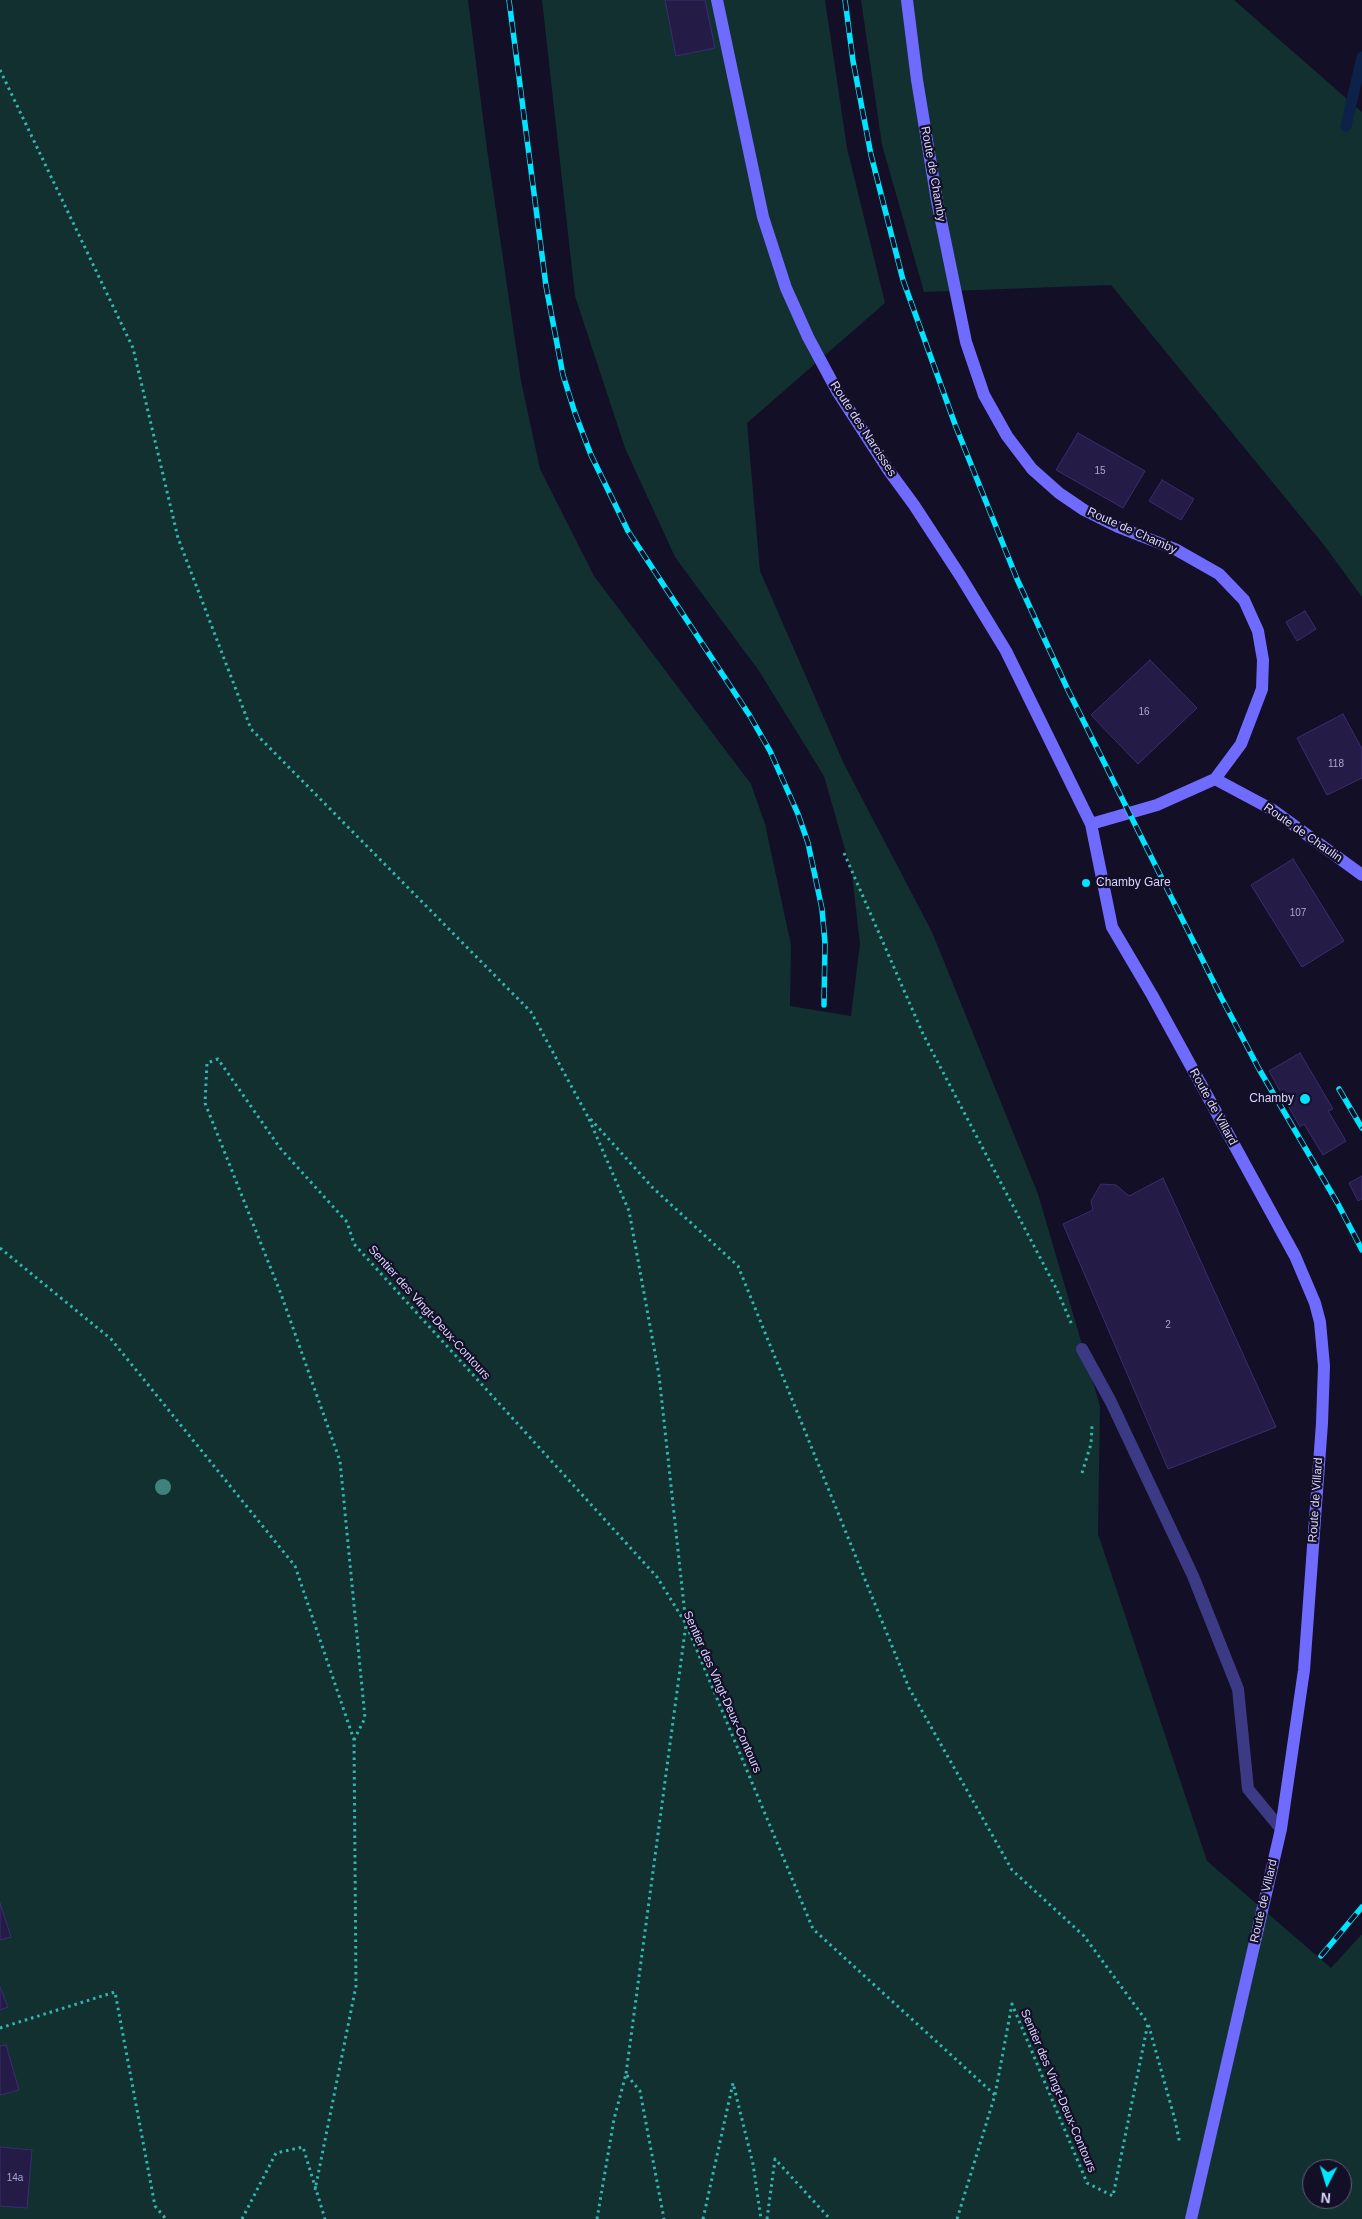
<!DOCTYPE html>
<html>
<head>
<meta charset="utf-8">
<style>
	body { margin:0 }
	#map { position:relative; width:1362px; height:2219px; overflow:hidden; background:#130f26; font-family:Arial,sans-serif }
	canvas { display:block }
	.north { position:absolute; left:1302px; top:2159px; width:50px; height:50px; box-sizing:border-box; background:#130f26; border:1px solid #625e7d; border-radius:50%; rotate:185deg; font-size:14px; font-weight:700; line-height:20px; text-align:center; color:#d9d4ff }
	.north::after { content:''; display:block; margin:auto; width:18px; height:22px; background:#00e5ff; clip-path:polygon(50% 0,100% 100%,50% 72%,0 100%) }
</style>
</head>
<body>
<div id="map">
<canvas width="1362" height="2219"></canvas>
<div class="north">N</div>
</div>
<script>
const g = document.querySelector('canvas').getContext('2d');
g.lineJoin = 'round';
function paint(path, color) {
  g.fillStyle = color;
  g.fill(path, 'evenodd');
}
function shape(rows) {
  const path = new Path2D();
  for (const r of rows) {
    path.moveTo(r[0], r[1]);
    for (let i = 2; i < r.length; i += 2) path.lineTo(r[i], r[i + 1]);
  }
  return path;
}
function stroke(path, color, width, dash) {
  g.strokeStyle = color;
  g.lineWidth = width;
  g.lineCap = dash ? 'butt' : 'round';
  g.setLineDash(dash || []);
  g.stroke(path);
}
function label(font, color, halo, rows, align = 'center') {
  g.font = font + ' Arial,sans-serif';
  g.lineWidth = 4.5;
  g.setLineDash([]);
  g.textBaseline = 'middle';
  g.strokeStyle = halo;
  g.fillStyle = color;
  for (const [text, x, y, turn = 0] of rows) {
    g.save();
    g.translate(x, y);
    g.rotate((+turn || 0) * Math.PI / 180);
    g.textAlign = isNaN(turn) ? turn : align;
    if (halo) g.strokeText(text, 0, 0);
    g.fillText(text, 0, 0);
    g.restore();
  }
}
const green = shape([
	[0,0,468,0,487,149,521,381,540,469,594,576,751,784,765,824,791,945,790,1006,851,1016,860,944,852,874,824,776,759,671,675,557,625,448,575,296,542,0,825,0,847,148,885,303,747,423,760,571,844,764,932,932,1038,1194,1100,1406,1098,1534,1207,1861,1331,1968,1362,1934,1362,2219,0,2219],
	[1312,2169,1342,2169,1342,2199,1312,2199],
	[861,0,1234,0,1362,112,1362,597,1324,545,1111,285,924,292,882,145]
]);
const stream = shape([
	[1346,126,1362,57]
]);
const building = shape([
	[665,0,705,0,715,48,676,56,665,0],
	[1078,433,1145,471,1123,508,1056,470,1078,433],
	[1162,480,1194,499,1181,520,1149,501,1162,480],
	[1305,611,1316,629,1297,641,1286,622,1305,611],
	[1150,660,1197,708,1138,764,1091,715,1150,660],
	[1343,714,1362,749,1362,778,1327,795,1297,738,1343,714],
	[1293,859,1344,941,1302,967,1251,885,1293,859],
	[1300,1053,1333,1109,1328,1111,1346,1141,1323,1155,1304,1124,1300,1127,1269,1071,1300,1053],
	[1362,1176,1362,1199,1358,1201,1349,1183,1362,1176],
	[1163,1178,1276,1427,1168,1469,1063,1224,1093,1210,1091,1201,1101,1184,1116,1185,1129,1196,1163,1178],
	[0,1903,11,1937,0,1940,0,1903],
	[0,1987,8,2007,0,2010,0,1987],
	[6,2045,19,2090,0,2095,0,2046,6,2045],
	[0,2147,32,2150,27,2208,0,2206,0,2147]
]);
const path = shape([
	[0,70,133,348,178,538,251,729,531,1012,587,1115,653,1188,738,1266,909,1688,1012,1870,1084,1936,1148,2023],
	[844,853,923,1034,1057,1290,1072,1325],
	[589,1119,629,1211,659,1375,686,1624,626,2074],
	[0,1248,111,1339,295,1566,354,1740,356,1986,315,2190],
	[1082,1473,1091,1444,1092,1426],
	[354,1740,365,1718,340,1461,281,1294,205,1103,207,1063,218,1059,280,1148,347,1222,354,1244,657,1577,686,1624,813,1929,995,2095],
	[0,2028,115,1992,155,2206,166,2219],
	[242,2219,276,2153,303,2147,325,2219],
	[597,2219,614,2119,626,2074,640,2091,664,2219],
	[703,2219,733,2083,753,2164,761,2219],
	[767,2219,775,2159,830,2219],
	[957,2219,995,2095,1012,2004,1087,2183,1113,2196,1148,2023,1175,2120,1180,2144]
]);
const lane = shape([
	[1082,1349,1111,1402,1193,1576,1238,1689,1248,1789,1281,1829]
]);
const secondary = shape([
	[717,0,763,217,786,288,808,337,837,391,889,471,914,505,961,577,1006,651,1091,824,1112,927,1152,995,1295,1256,1315,1303,1320,1322,1324,1366,1322,1423,1304,1670,1281,1829,1191,2219],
	[907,0,917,80,937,201,966,342,984,395,1007,436,1032,469,1059,493,1084,510,1118,527,1175,549,1219,574,1244,600,1258,631,1263,660,1262,689,1241,744,1215,779,1157,805,1091,824],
	[1215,779,1273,810,1362,875]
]);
const rail = shape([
	[509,0,546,286,563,375,575,413,591,455,628,531,750,716,770,751,798,814,808,843,822,909,825,943,824,1005],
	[845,0,853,61,871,155,903,280,956,427,1017,579,1067,688,1221,997,1259,1069,1338,1204,1362,1250],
	[1339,1089,1362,1128],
	[1321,1956,1362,1907]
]);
const trees = [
	[163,1487]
];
const markers = [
	[1086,883,5,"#00e5ff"],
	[1305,1099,6,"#00e5ff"]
];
const numberNames = [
	["15",1100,471],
	["16",1144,712],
	["118",1336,764],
	["107",1298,913],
	["2",1168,1325],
	["14a",15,2178]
];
const streetNames = [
	["Route de Chamby",933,174,80],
	["Route des Narcisses",863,429,57],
	["Route de Chamby",1132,531,24],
	["Route de Chaulin",1303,833,35],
	["Route de Villard",1213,1107,61],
	["Sentier des Vingt-Deux-Contours",429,1313,48],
	["Route de Villard",1316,1500,-86],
	["Sentier des Vingt-Deux-Contours",722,1692,66],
	["Route de Villard",1264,1901,-77],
	["Sentier des Vingt-Deux-Contours",1058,2091,67]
];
const poiNames = [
	["Chamby Gare",1096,883],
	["Chamby",1294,1099,"right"]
];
paint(green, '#12302f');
stroke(stream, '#0c2248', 11);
paint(building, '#241b47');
stroke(building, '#3b2d73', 1);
stroke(path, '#2fb8b0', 3, [2.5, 4]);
stroke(lane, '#3d3a85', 12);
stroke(secondary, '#6f6bff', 12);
stroke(rail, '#00e5ff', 5.5);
stroke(rail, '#130f26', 4, [11]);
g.fillStyle = '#3d827b';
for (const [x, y] of trees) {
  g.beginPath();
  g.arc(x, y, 8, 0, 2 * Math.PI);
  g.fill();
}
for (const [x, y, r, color] of markers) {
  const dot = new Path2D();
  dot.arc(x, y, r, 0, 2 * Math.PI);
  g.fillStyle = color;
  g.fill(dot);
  stroke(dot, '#130f26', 2);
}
label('10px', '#aca6d1', null, numberNames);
label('12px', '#d9d4ff', '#130f26', streetNames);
label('12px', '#d9d4ff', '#130f26', poiNames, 'left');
</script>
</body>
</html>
